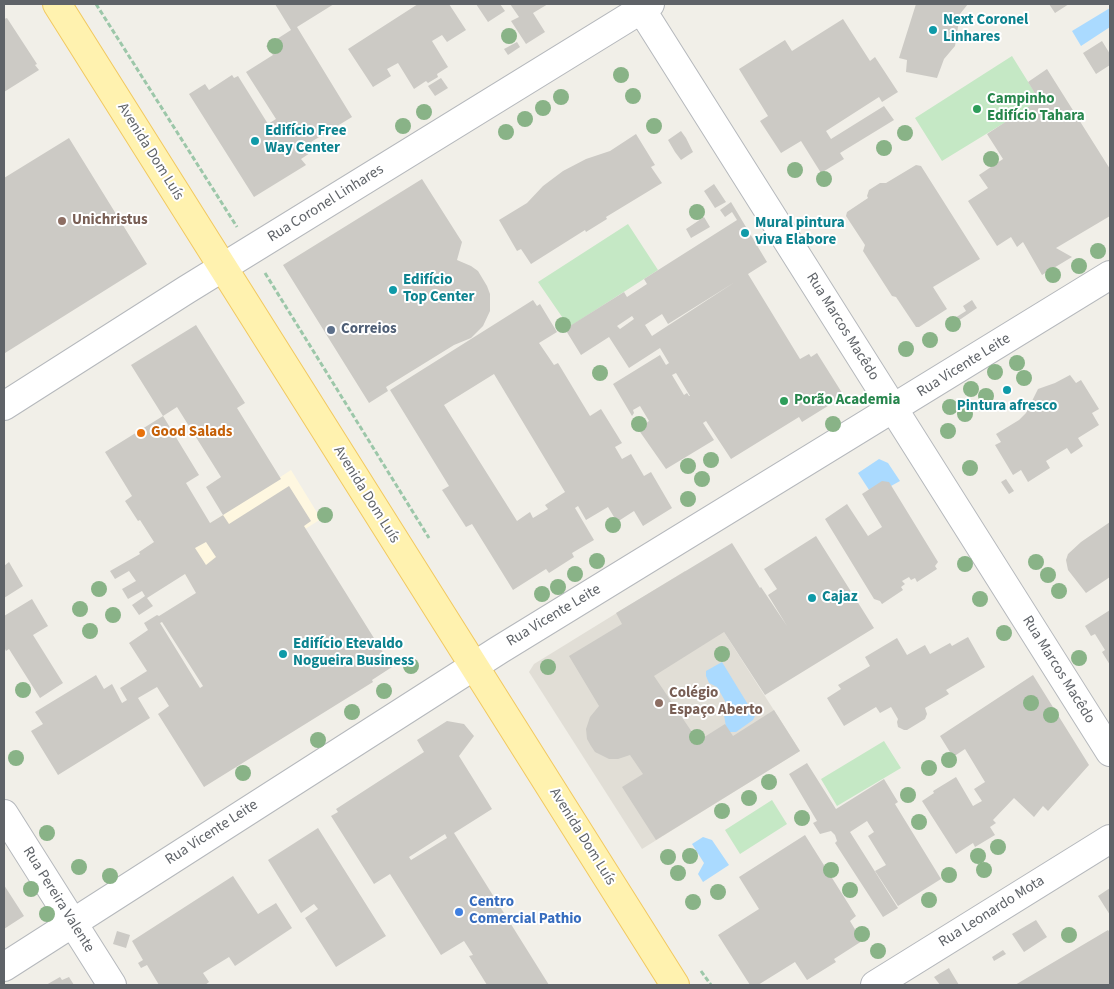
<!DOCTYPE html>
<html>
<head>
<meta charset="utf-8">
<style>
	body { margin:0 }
	#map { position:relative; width:1114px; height:989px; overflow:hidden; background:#f1efe8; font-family:"Source Sans 3",sans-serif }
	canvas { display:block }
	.frame { position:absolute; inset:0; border:5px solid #5f6368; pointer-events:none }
</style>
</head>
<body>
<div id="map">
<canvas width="1114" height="989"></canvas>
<div class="frame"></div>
</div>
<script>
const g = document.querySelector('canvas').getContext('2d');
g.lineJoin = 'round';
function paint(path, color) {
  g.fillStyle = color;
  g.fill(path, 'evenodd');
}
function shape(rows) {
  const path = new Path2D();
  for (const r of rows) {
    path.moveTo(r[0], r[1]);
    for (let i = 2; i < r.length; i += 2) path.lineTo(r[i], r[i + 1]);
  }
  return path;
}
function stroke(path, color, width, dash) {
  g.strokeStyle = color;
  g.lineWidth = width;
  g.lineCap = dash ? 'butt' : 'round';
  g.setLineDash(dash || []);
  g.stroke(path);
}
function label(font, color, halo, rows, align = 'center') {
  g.font = font + ' "Source Sans 3",sans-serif';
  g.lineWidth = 4;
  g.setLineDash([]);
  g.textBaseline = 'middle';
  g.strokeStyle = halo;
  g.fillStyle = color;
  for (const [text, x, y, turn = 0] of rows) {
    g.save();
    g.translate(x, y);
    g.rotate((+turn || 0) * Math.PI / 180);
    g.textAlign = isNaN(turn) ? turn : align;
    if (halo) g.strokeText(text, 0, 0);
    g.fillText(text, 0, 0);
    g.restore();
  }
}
const commercial = shape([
	[291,470,321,519,199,596,169,550]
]);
const education = shape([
	[685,571,800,751,642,849,529,672,534,664]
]);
const green = shape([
	[1012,56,1040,101,942,161,915,118],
	[628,224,658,270,569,327,538,282],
	[884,741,901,768,837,806,821,779],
	[772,800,787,824,740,854,725,830]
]);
const water = shape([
	[1110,8,1110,27,1081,46,1072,31],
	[879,459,888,463,900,481,873,496,858,473],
	[722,662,755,716,753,720,736,732,730,732,726,727,724,715,728,706,717,687,709,683,706,676,706,671],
	[703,837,712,840,729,865,703,882,698,874,704,863,692,844]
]);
const building = shape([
	[275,4,334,4,297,27,352,117,311,142,316,149,301,159,306,165,254,197,189,94,205,84,209,90,232,75,234,78,238,76,268,124,276,119,246,72,273,55,266,46,291,30],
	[418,4,449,4,466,30,447,42,442,35,432,41,448,67,437,74,438,77,428,83,426,81,414,89,398,63,387,69,391,76,373,87,348,49],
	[476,4,500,4,505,11,488,22],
	[510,4,548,4,533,13,545,32,526,44,511,21,519,17],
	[916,4,968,4,960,14,955,46,944,59,937,78,906,72,907,60,899,58],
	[1049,4,1069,4,1055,13],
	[7,18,37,64,35,65,39,70,4,92,4,19],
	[843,19,870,61,875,57,898,92,882,102,879,97,826,131,831,139,884,106,894,120,840,153,844,159,821,173,801,141,781,153,760,121,768,116,739,69,785,40,792,51],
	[1102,41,1110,54,1110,65,1096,74,1083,53],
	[517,42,520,47,508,55,504,49],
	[1047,69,1110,169,1110,216,1056,248,1072,257,1042,275,1023,242,1017,247,1011,237,997,246,968,201,988,188,979,175,1003,159,987,134,1039,100,1028,82],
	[441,78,448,88,435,96,428,86],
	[681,131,686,138,693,152,681,160,675,152,668,140],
	[636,134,655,165,651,167,662,183,606,217,607,219,586,232,585,230,531,264,521,249,517,251,499,220,527,203,543,186,563,171,586,159,610,151],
	[69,138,147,264,5,353,4,178],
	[916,165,921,166,980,259,933,287,947,309,919,327,916,327,896,297,892,296,863,251,865,245,846,216,847,212,868,198,867,196,869,190,880,183,886,183],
	[422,179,462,242,457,260,471,266,478,271,487,286,490,294,490,311,483,326,471,338,454,345,386,387,388,391,369,403,283,265],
	[714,184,726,202,715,208,704,191],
	[731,202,767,262,748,274,800,359,809,354,811,357,817,353,844,396,802,422,799,417,731,459,706,421,703,423,714,440,666,469,638,429,649,421,640,406,633,410,634,413,632,416,613,384,660,355,666,365,669,363,660,348,629,368,609,337,581,355,565,329,624,292,627,297,647,284,644,279,737,220,732,212,725,217,720,210],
	[735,282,652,336,645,325,662,314,668,324],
	[632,316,634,319,620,329,617,326],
	[676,373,690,396,689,396,687,393,684,395,672,375],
	[704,217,710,227,691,238,686,229],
	[533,300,537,306,540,304,557,332,539,343,554,365,558,363,590,416,601,409,622,443,615,447,622,459,631,454,644,476,651,472,672,508,643,526,634,511,617,522,608,507,586,520,578,506,575,508,594,540,572,553,574,557,549,573,546,569,513,590,472,524,466,527,442,490,449,486,390,390],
	[494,374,565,492,545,505,548,509,533,518,530,512,517,521,444,405],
	[972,300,977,308,952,325,950,321,966,311,963,306],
	[196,325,245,403,237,408,281,479,223,515,206,487,221,477,177,407,163,416,199,475,186,483,210,523,223,515,229,524,289,486,311,521,304,526,392,667,372,680,373,682,204,787,158,714,169,706,157,687,138,698,150,718,58,775,31,731,43,724,35,712,96,675,104,689,112,684,122,703,127,700,120,688,147,671,129,643,148,630,144,623,157,615,159,616,196,593,185,574,147,598,153,606,139,615,132,605,145,596,142,591,128,599,122,589,136,581,129,571,115,579,110,571,140,554,139,552,154,542,140,520,138,521,125,501,132,496,105,452,163,416,131,365],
	[206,542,216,557,206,565,195,548],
	[162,622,203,686,200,688,160,623],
	[1070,375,1076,383,1081,380,1099,409,1092,413,1099,425,1078,438,1083,446,1071,454,1067,448,1057,454,1046,461,1050,468,1028,482,1021,470,1013,475,995,445,1001,442,996,434,1019,420,1026,413,1038,389,1055,383],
	[1006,479,1014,491,1009,494,1001,482],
	[882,481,889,482,938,562,935,566,937,569,917,582,915,578,911,580,909,577,902,581,905,584,901,587,903,590,882,604,880,601,874,599,825,519,847,504,868,536,882,527,862,494],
	[1110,522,1110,577,1086,593,1068,570,1066,560,1068,554,1081,542],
	[816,536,874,628,765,695,724,632,654,676,698,741,725,724,733,736,774,710,800,751,656,840,622,787,643,774,630,755,618,759,609,759,595,752,591,746,587,739,586,729,590,717,599,706,569,656,622,624,616,613,732,543,760,588,761,587,787,626,768,595,777,589,764,569],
	[9,562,23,586,4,598,4,566],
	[32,599,48,626,33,635,63,683,40,698,9,649,6,651,4,647,4,616],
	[1110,610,1110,665,1102,652,1105,650,1095,634,1091,636,1085,626],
	[968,637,985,667,946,690,949,694,925,708,927,714,925,719,907,730,904,730,898,727,897,722,898,719,891,707,880,713,876,707,844,726,827,698,841,689,838,685,870,666,865,657,897,638,907,655,925,645,930,654,950,643,952,646],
	[1033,675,1089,765,1048,811,1043,806,1034,817,1014,798,993,820,996,823,990,827,995,835,975,847,973,843,956,854,922,801,934,793,933,791,956,777,973,806,982,801,974,789,985,782,965,749,953,757,940,736],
	[447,721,464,724,474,736,459,756,492,809,454,833,549,985,487,985,469,956,473,955,464,941,441,955,390,874,374,884,331,816,338,812,336,809,424,752,417,740],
	[445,834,447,838,411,860,409,857],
	[807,763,836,809,884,779,898,802,895,804,941,879,898,906,875,871,886,865,868,836,874,832,867,821,850,832,898,908,883,917,835,843,837,841,835,835,831,831,820,834,813,823,817,821,789,774],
	[318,828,386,936,336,967,305,918,318,909,314,904,301,913,268,860],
	[805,835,856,916,850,921,862,941,834,959,836,962,807,980,795,962,758,985,750,985,718,935,759,909,739,877],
	[233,876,258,914,276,903,292,928,235,966,229,957,203,973,209,982,205,985,159,985,147,965,141,968,138,963,143,960,132,941],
	[4,885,24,916,4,929],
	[1110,888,1110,915,1098,896],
	[1036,920,1047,937,1024,952,1012,934],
	[1108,930,1110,933,1110,985,1015,985],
	[117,931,130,935,126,948,113,944],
	[1003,950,1006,954,994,961,992,957],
	[949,968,950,970,959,985,940,985,934,977],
	[60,977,62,980,69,977,74,985,46,985]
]);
const path = shape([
	[96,4,237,227],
	[265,273,429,538],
	[701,971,711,985]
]);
const street = shape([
	[638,4,1110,752],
	[4,406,186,290,650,4],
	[4,814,112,985],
	[4,967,499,650,1110,275],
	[875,985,1110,839]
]);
const primary = shape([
	[57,4,675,985]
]);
const trees = [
	[509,36],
	[275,46],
	[621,75],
	[633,96],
	[561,97],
	[543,108],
	[424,112],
	[525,119],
	[403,126],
	[654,126],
	[506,132],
	[905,133],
	[884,148],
	[991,159],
	[795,170],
	[824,179],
	[697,212],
	[1098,251],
	[1079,266],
	[1053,275],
	[953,324],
	[563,325],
	[930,340],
	[906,349],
	[1017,363],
	[995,372],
	[600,373],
	[1024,378],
	[971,389],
	[986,396],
	[950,407],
	[965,414],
	[639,424],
	[833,424],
	[948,431],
	[711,460],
	[688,466],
	[970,468],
	[702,479],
	[688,499],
	[325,515],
	[613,525],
	[597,561],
	[1036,562],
	[965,564],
	[575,574],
	[1048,575],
	[558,587],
	[99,589],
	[1059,591],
	[542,594],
	[980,599],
	[80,609],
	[113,615],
	[90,631],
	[1004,633],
	[722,654],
	[1079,658],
	[411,666],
	[548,667],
	[23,690],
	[384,691],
	[1031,703],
	[352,712],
	[1051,715],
	[697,737],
	[318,740],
	[16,758],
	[949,760],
	[929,768],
	[243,773],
	[769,782],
	[908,795],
	[749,798],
	[722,811],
	[802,818],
	[919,822],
	[47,833],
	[998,847],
	[690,856],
	[978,856],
	[668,857],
	[79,867],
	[831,870],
	[984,870],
	[678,873],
	[949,875],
	[110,876],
	[31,889],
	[850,890],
	[718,892],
	[929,900],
	[693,902],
	[47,914],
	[862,934],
	[1069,935],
	[878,951]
];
const markers = [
	[933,30,5,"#0f9aa8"],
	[977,109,5,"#2e9e5b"],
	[255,141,5,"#0f9aa8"],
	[62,221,5,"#8d6e63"],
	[745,233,5,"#0f9aa8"],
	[393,290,5,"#0f9aa8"],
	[331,330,5,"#5c6f8a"],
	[1007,390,5,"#0f9aa8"],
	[784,401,5,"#2e9e5b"],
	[141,433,5,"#e8710a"],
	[812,598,5,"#0f9aa8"],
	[283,654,5,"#0f9aa8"],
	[659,703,5,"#8d6e63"],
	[459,912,5,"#3f7fe0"]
];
const cultureNames = [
	["Next Coronel",943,21],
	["Linhares",943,38],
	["Edifício Free",265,132],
	["Way Center",265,149],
	["Mural pintura",755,224],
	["viva Elabore",755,241],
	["Edifício",403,281],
	["Top Center",403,298],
	["Pintura afresco",1007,407,"center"],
	["Cajaz",822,598],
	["Edifício Etevaldo",293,645],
	["Nogueira Business",293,662]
];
const leisureNames = [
	["Campinho",987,100],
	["Edifício Tahara",987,117],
	["Porão Academia",794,401]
];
const streetNames = [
	["Avenida Dom Luís",150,152,58],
	["Rua Coronel Linhares",326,204,-32],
	["Rua Marcos Macêdo",842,327,58],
	["Rua Vicente Leite",964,366,-32],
	["Avenida Dom Luís",366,495,58],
	["Rua Vicente Leite",554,616,-31],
	["Rua Marcos Macêdo",1058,670,58],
	["Rua Vicente Leite",212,833,-33],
	["Avenida Dom Luís",582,837,58],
	["Rua Pereira Valente",58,900,58],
	["Rua Leonardo Mota",992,912,-32]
];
const educationNames = [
	["Unichristus",72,221],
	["Colégio",669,694],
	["Espaço Aberto",669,711]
];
const serviceNames = [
	["Correios",341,330]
];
const foodNames = [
	["Good Salads",151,433]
];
const shopNames = [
	["Centro",469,903],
	["Comercial Pathio",469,920]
];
paint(commercial, '#fef7e0');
paint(education, '#e1ded6');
paint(green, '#c5e8c5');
paint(water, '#aadaff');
paint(building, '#cccac5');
stroke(street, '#b5b8bc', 30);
stroke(primary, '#f2c960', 30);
stroke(path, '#9cc7a9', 3, [5, 2.5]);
stroke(street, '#fff', 28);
stroke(primary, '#fff2af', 28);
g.fillStyle = '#89b387';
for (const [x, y] of trees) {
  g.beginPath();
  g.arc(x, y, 8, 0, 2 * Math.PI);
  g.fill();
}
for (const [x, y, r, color] of markers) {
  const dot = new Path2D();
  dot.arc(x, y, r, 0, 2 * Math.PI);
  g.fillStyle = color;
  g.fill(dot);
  stroke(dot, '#fff', 2);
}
label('bold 15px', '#0d838f', '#fff', cultureNames, 'left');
label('bold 15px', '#27864d', '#fff', leisureNames, 'left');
label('15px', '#5f6368', '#fff', streetNames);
label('bold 15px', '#785e54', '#fff', educationNames, 'left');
label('bold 15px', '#4e5e75', '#fff', serviceNames, 'left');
label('bold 15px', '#c56008', '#fff', foodNames, 'left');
label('bold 15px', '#366cbe', '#fff', shopNames, 'left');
</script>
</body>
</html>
